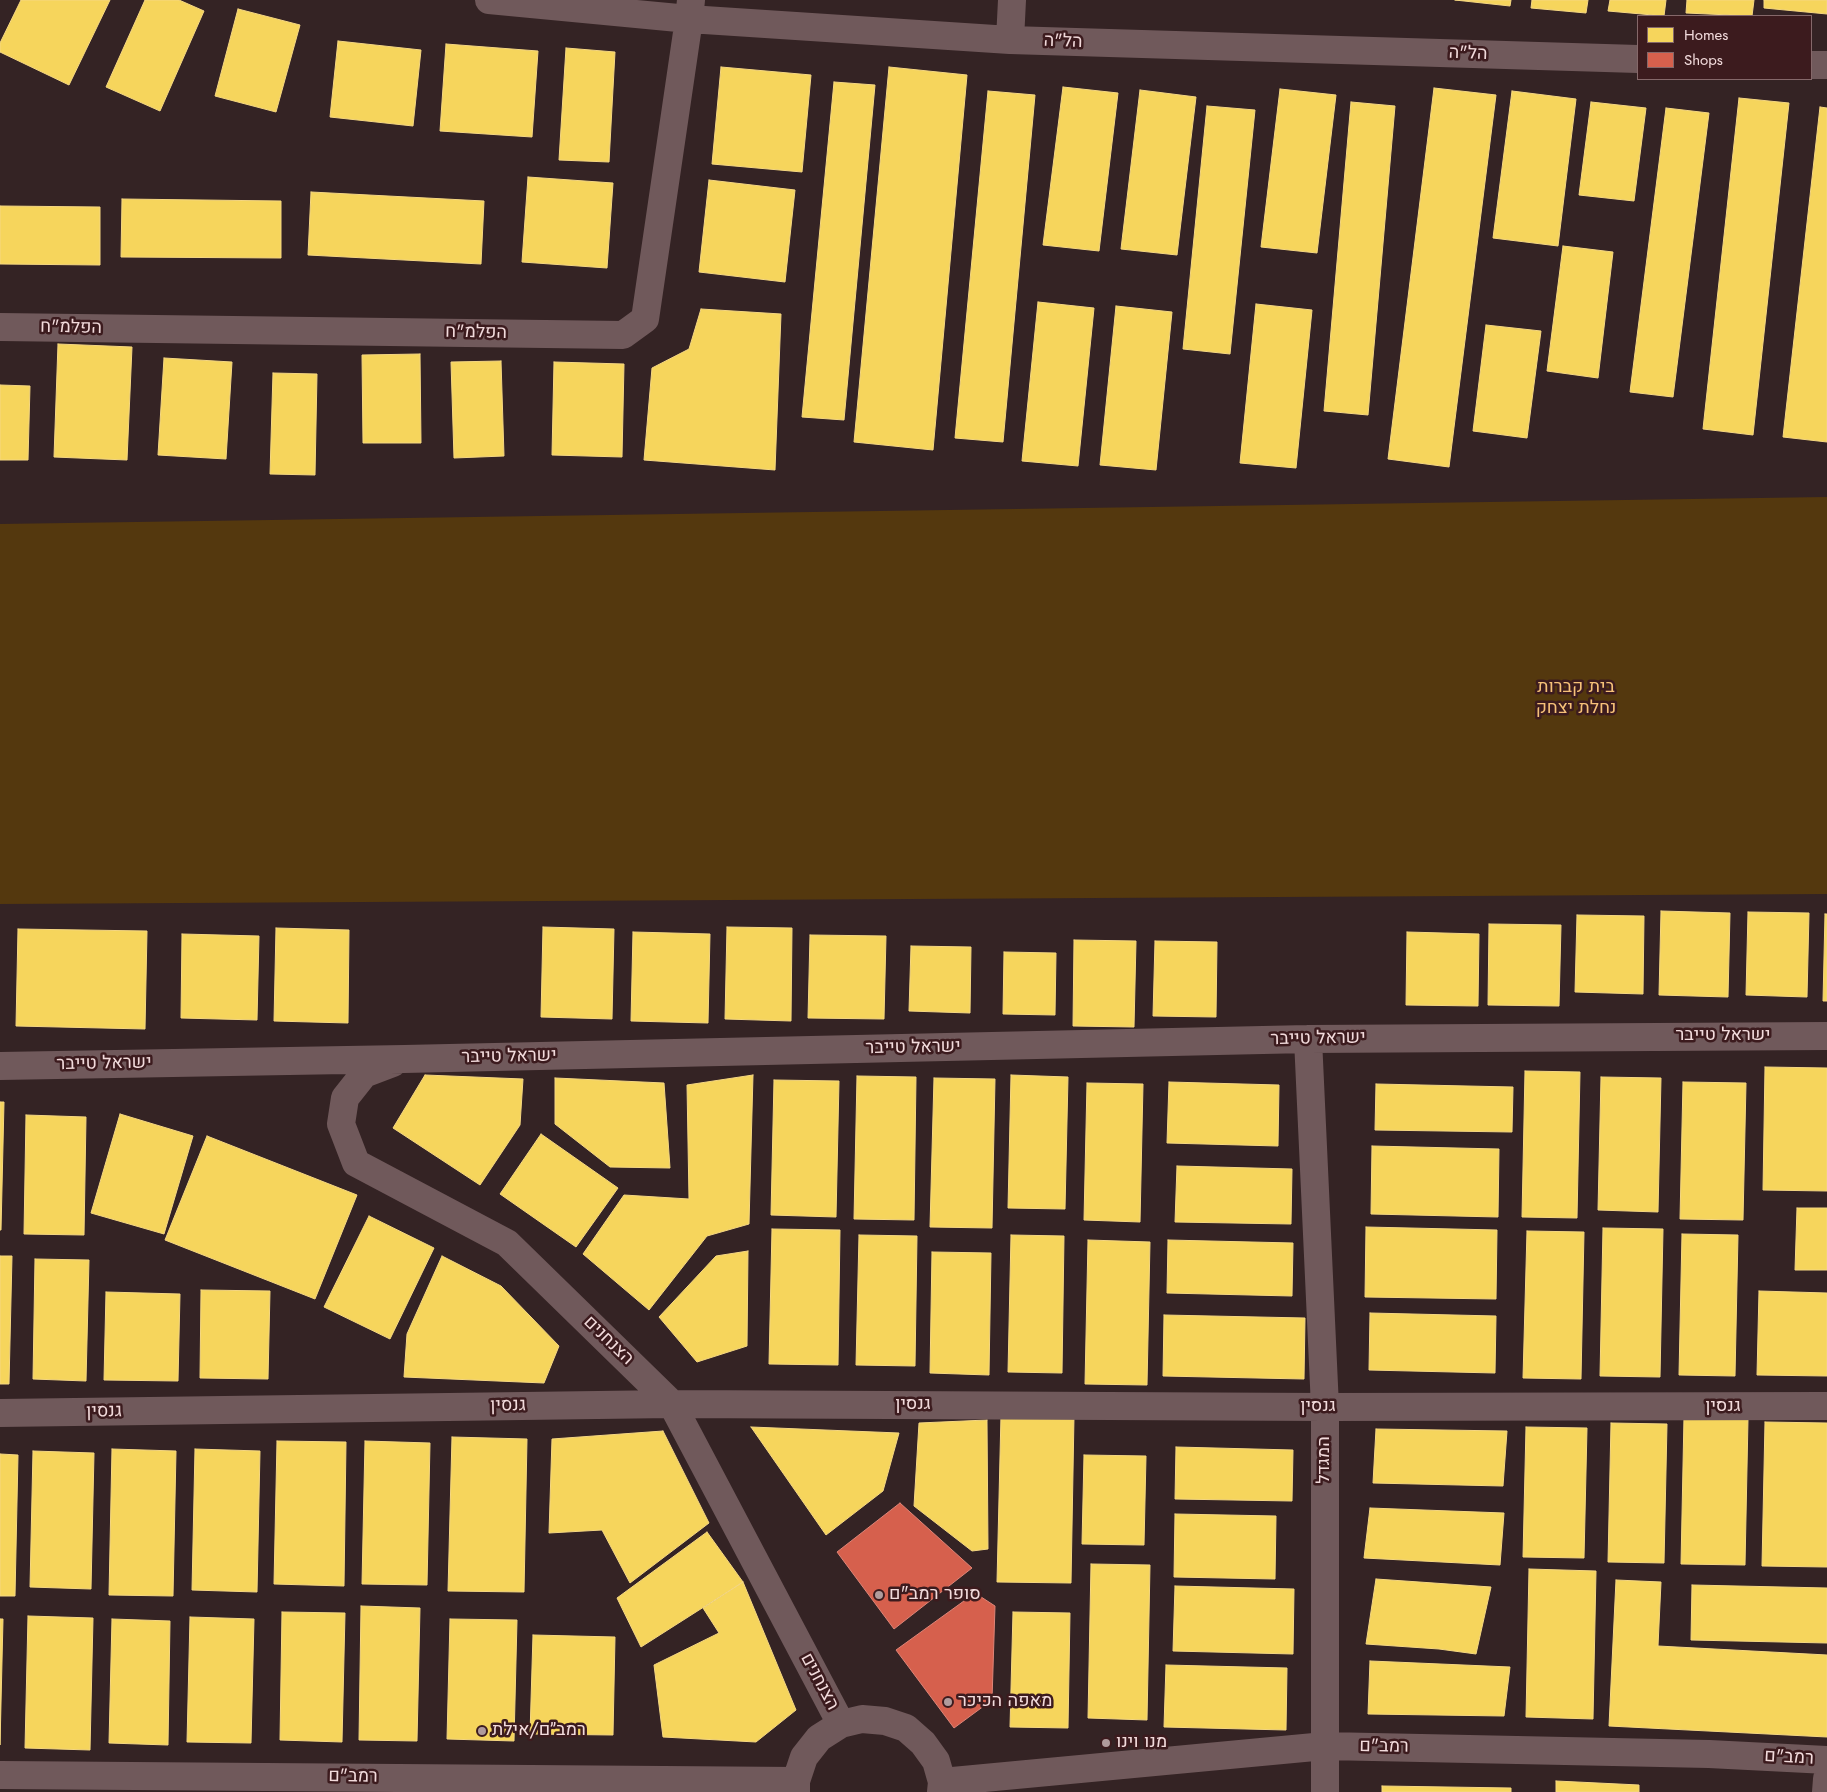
<!DOCTYPE html>
<html>
<head>
<meta charset="utf-8">
<style>
	body { margin:0 }
	#map { position:relative; width:1827px; height:1792px; overflow:hidden; background:#342324; font-family:Jost,sans-serif }
	canvas { display:block }
	.legend { position:absolute; left:1637px; top:15px; width:175px; height:65px; box-sizing:border-box; background:#3c1b1e; border:1px solid #85686a; margin:0; padding:6px 9px; list-style:none; font-size:15px; color:#f2dbdc }
	.legend li { display:flex; align-items:center; gap:10px; height:25px }
	.legend b { width:25px; border:1px solid #85686a }
</style>
</head>
<body>
<div id="map">
<canvas width="1827" height="1792"></canvas>
<ul class="legend">
<li><b style="height:14px;background:#f6d55c"></b>Homes</li>
<li><b style="height:14px;background:#d6604d"></b>Shops</li>
</ul>
</div>
<script>
const g = document.querySelector('canvas').getContext('2d');
g.lineJoin = 'round';
function paint(path, color) {
  g.fillStyle = color;
  g.fill(path, 'evenodd');
}
function shape(rows) {
  const path = new Path2D();
  for (const r of rows) {
    path.moveTo(r[0], r[1]);
    for (let i = 2; i < r.length; i += 2) path.lineTo(r[i], r[i + 1]);
  }
  return path;
}
function stroke(path, color, width, dash) {
  g.strokeStyle = color;
  g.lineWidth = width;
  g.lineCap = dash ? 'butt' : 'round';
  g.setLineDash(dash || []);
  g.stroke(path);
}
function label(font, color, halo, rows, align = 'center') {
  g.font = font + ' Jost,Heebo,sans-serif';
  g.lineWidth = 5;
  g.setLineDash([]);
  g.textBaseline = 'middle';
  g.strokeStyle = halo;
  g.fillStyle = color;
  for (const [text, x, y, turn = 0] of rows) {
    g.save();
    g.translate(x, y);
    g.rotate((+turn || 0) * Math.PI / 180);
    g.textAlign = isNaN(turn) ? turn : align;
    if (halo) g.strokeText(text, 0, 0);
    g.fillText(text, 0, 0);
    g.restore();
  }
}
const green = shape([
	[1827,497,1827,894,0,904,0,524]
]);
const homes = shape([
	[21,0,110,0,69,85,0,52,0,43,21,0],
	[145,0,179,0,204,11,160,111,106,87,145,0],
	[1455,0,1511,0,1510,6,1455,0],
	[1532,0,1588,0,1586,13,1531,8,1532,0],
	[1610,0,1666,0,1664,16,1608,11,1610,0],
	[1687,0,1754,0,1752,16,1686,13,1687,0],
	[1764,0,1827,0,1827,14,1764,8,1764,0],
	[238,9,300,25,276,112,215,96,238,9],
	[338,41,421,50,413,126,330,117,338,41],
	[446,44,538,51,532,137,440,131,446,44],
	[566,48,615,52,609,162,559,160,566,48],
	[721,67,811,75,802,172,712,164,721,67],
	[889,67,967,75,933,450,854,442,889,67],
	[834,82,875,85,844,420,802,417,834,82],
	[1063,87,1118,93,1099,251,1043,245,1063,87],
	[1434,88,1496,95,1449,467,1388,459,1434,88],
	[1280,89,1336,95,1317,253,1261,247,1280,89],
	[1140,90,1196,97,1177,255,1121,249,1140,90],
	[988,91,1035,95,1003,442,955,438,988,91],
	[1512,91,1576,99,1558,246,1493,238,1512,91],
	[1739,98,1789,103,1753,435,1703,429,1739,98],
	[1351,102,1395,106,1368,415,1324,411,1351,102],
	[1591,102,1646,108,1634,201,1579,195,1591,102],
	[1207,106,1255,110,1230,354,1183,349,1207,106],
	[1820,107,1827,108,1827,442,1783,437,1820,107],
	[1666,108,1709,113,1673,397,1630,392,1666,108],
	[528,177,613,183,607,268,522,262,528,177],
	[709,180,795,190,785,282,699,272,709,180],
	[311,192,484,201,481,264,308,255,311,192],
	[122,199,281,201,281,258,121,257,122,199],
	[0,206,100,207,100,265,0,264,0,206],
	[1563,246,1613,252,1598,378,1547,371,1563,246],
	[1038,302,1094,308,1078,466,1022,461,1038,302],
	[1256,304,1312,310,1296,468,1240,463,1256,304],
	[1116,306,1172,312,1156,470,1100,465,1116,306],
	[701,309,781,314,775,470,644,460,652,368,689,349,701,309],
	[1486,325,1541,331,1527,438,1473,431,1486,325],
	[58,344,132,347,127,460,54,457,58,344],
	[420,354,421,443,363,443,362,355,420,354],
	[164,358,232,362,226,459,158,455,164,358],
	[501,361,504,456,454,458,451,362,501,361],
	[554,362,624,364,622,457,552,455,554,362],
	[273,373,317,374,315,475,270,474,273,373],
	[0,385,30,386,28,460,0,460,0,385],
	[1661,911,1730,913,1728,997,1659,995,1661,911],
	[1748,912,1809,913,1807,997,1746,995,1748,912],
	[1825,914,1827,914,1827,1001,1823,1001,1825,914],
	[1577,915,1644,916,1643,994,1575,992,1577,915],
	[1489,924,1561,925,1559,1006,1488,1005,1489,924],
	[543,927,614,929,612,1019,541,1017,543,927],
	[727,927,792,928,791,1021,725,1019,727,927],
	[276,928,349,930,348,1023,274,1021,276,928],
	[18,929,147,931,145,1029,16,1026,18,929],
	[633,932,710,934,708,1023,631,1021,633,932],
	[1407,932,1479,934,1478,1006,1406,1005,1407,932],
	[182,934,259,936,257,1020,181,1018,182,934],
	[810,935,886,936,884,1019,808,1018,810,935],
	[1074,940,1136,941,1134,1027,1073,1026,1074,940],
	[1155,941,1217,942,1216,1017,1153,1016,1155,941],
	[911,946,971,947,970,1013,909,1011,911,946],
	[1004,952,1056,953,1055,1015,1003,1014,1004,952],
	[1765,1067,1827,1068,1827,1191,1763,1190,1765,1067],
	[1525,1071,1580,1072,1577,1218,1522,1217,1525,1071],
	[425,1075,523,1079,520,1125,480,1185,393,1128,425,1075],
	[753,1075,749,1224,707,1236,649,1310,583,1254,624,1195,689,1199,687,1085,753,1075],
	[1011,1075,1068,1077,1065,1209,1008,1208,1011,1075],
	[857,1076,916,1077,914,1220,854,1219,857,1076],
	[1601,1077,1661,1078,1658,1212,1598,1210,1601,1077],
	[555,1078,664,1083,670,1168,610,1167,555,1124,555,1078],
	[934,1078,995,1079,992,1228,930,1227,934,1078],
	[774,1080,839,1081,836,1217,771,1215,774,1080],
	[1169,1082,1279,1085,1278,1146,1167,1143,1169,1082],
	[1683,1082,1746,1083,1743,1220,1680,1219,1683,1082],
	[1087,1083,1143,1084,1140,1222,1084,1220,1087,1083],
	[1376,1084,1513,1087,1512,1132,1375,1130,1376,1084],
	[0,1102,4,1102,1,1230,0,1230,0,1102],
	[120,1114,193,1136,164,1234,91,1213,120,1114],
	[26,1115,86,1117,84,1235,24,1234,26,1115],
	[541,1134,618,1188,576,1247,500,1194,541,1134],
	[207,1136,357,1195,315,1299,165,1240,207,1136],
	[1372,1146,1499,1149,1498,1217,1371,1214,1372,1146],
	[1177,1166,1292,1169,1291,1224,1175,1222,1177,1166],
	[1797,1208,1827,1208,1827,1270,1795,1270,1797,1208],
	[369,1216,434,1248,390,1339,324,1307,369,1216],
	[1366,1227,1497,1230,1496,1299,1365,1297,1366,1227],
	[1603,1228,1663,1229,1660,1377,1600,1376,1603,1228],
	[772,1229,840,1230,838,1365,769,1364,772,1229],
	[1527,1231,1584,1232,1581,1379,1523,1378,1527,1231],
	[1682,1234,1738,1235,1735,1376,1679,1375,1682,1234],
	[859,1235,917,1236,915,1366,856,1365,859,1235],
	[1011,1235,1064,1236,1062,1373,1008,1372,1011,1235],
	[1088,1240,1150,1242,1147,1385,1085,1384,1088,1240],
	[1168,1240,1293,1243,1292,1296,1167,1293,1168,1240],
	[748,1251,747,1346,697,1362,659,1317,716,1256,748,1251],
	[932,1252,991,1253,989,1375,930,1373,932,1252],
	[0,1256,12,1256,9,1384,0,1384,0,1256],
	[442,1256,501,1286,559,1346,544,1383,404,1377,407,1334,442,1256],
	[35,1259,89,1260,86,1381,33,1379,35,1259],
	[201,1290,270,1291,268,1379,200,1378,201,1290],
	[1759,1291,1827,1293,1827,1376,1757,1375,1759,1291],
	[106,1292,180,1294,178,1381,104,1380,106,1292],
	[1370,1313,1496,1316,1495,1373,1369,1370,1370,1313],
	[1164,1315,1305,1318,1304,1379,1163,1376,1164,1315],
	[1001,1415,1074,1416,1071,1583,997,1582,1001,1415],
	[1684,1417,1748,1419,1745,1565,1681,1564,1684,1417],
	[987,1420,988,1549,972,1551,914,1506,919,1423,987,1420],
	[1765,1422,1827,1423,1827,1567,1762,1566,1765,1422],
	[1611,1423,1667,1424,1664,1563,1608,1562,1611,1423],
	[751,1427,899,1433,883,1491,826,1535,751,1427],
	[1526,1427,1587,1428,1584,1558,1523,1557,1526,1427],
	[1376,1429,1507,1431,1503,1486,1373,1483,1376,1429],
	[663,1431,709,1523,630,1583,602,1530,549,1533,552,1439,663,1431],
	[452,1437,527,1439,524,1592,448,1591,452,1437],
	[277,1441,346,1442,344,1586,274,1584,277,1441],
	[365,1441,430,1443,427,1585,362,1584,365,1441],
	[1176,1447,1293,1450,1292,1501,1175,1499,1176,1447],
	[112,1449,176,1451,173,1596,109,1595,112,1449],
	[195,1449,260,1451,257,1592,192,1590,195,1449],
	[33,1451,94,1453,91,1589,30,1587,33,1451],
	[0,1454,18,1455,15,1596,0,1596,0,1454],
	[1084,1455,1146,1456,1144,1545,1082,1544,1084,1455],
	[1370,1508,1504,1513,1500,1565,1364,1558,1370,1508],
	[1175,1514,1276,1516,1275,1579,1174,1577,1175,1514],
	[707,1532,743,1582,641,1647,617,1598,707,1532],
	[1091,1564,1150,1565,1147,1720,1088,1718,1091,1564],
	[1529,1569,1596,1571,1593,1719,1526,1717,1529,1569],
	[1376,1579,1491,1587,1476,1654,1439,1649,1366,1644,1376,1579],
	[1616,1580,1661,1582,1658,1646,1827,1655,1827,1737,1609,1726,1616,1580],
	[743,1582,796,1710,756,1742,663,1737,654,1665,719,1633,703,1608,743,1582],
	[1692,1585,1827,1588,1827,1643,1691,1640,1692,1585],
	[1175,1586,1294,1589,1293,1654,1173,1651,1175,1586],
	[361,1606,420,1608,417,1741,359,1740,361,1606],
	[282,1612,345,1613,342,1742,280,1740,282,1612],
	[1013,1612,1070,1613,1068,1728,1010,1727,1013,1612],
	[28,1616,93,1618,90,1750,25,1748,28,1616],
	[190,1617,254,1619,251,1743,187,1742,190,1617],
	[0,1619,3,1619,0,1745,0,1619],
	[112,1619,170,1621,168,1745,109,1743,112,1619],
	[450,1619,517,1620,514,1741,447,1739,450,1619],
	[533,1635,615,1637,613,1735,530,1734,533,1635],
	[1370,1661,1510,1667,1504,1716,1368,1714,1370,1661],
	[1166,1665,1287,1668,1286,1730,1164,1727,1166,1665],
	[1556,1781,1639,1785,1639,1792,1556,1792,1556,1781],
	[1382,1786,1511,1788,1511,1792,1382,1792,1382,1786]
]);
const shops = shape([
	[900,1503,972,1568,894,1629,837,1552,900,1503],
	[975,1593,995,1606,992,1700,954,1728,896,1650,975,1593]
]);
const minor = shape([
	[489,0,689,19,1010,40,1638,59],
	[1010,40,1012,0],
	[1811,65,1827,65],
	[0,327,623,335,645,319,689,19,691,0],
	[1308,1039,1325,1407,1325,1792],
	[393,1063,364,1074,345,1098,341,1124,356,1163,507,1243,672,1404,841,1724],
	[0,1066,404,1059,1308,1039,1827,1036],
	[0,1413,672,1404,1325,1407,1827,1406],
	[0,1775,796,1781],
	[942,1782,1325,1746,1709,1754,1827,1760],
	[796,1792,796,1781,804,1757,819,1738,841,1724,862,1719,885,1721,906,1728,923,1743,936,1761,942,1782,941,1792],
	[1826,1792,1827,1779]
]);
const markers = [
	[879,1595,5,"#b09b9c"],
	[948,1702,5,"#b09b9c"],
	[482,1731,5,"#b09b9c"],
	[1106,1743,5,"#b09b9c"]
];
const streetNames = [
	["הל\"ה",1063,42,2],
	["הל\"ה",1468,54,2],
	["הפלמ\"ח",71,328,1],
	["הפלמ\"ח",476,333,1],
	["ישראל טייבר",1723,1036],
	["ישראל טייבר",1318,1039,-1],
	["ישראל טייבר",913,1048,-1],
	["ישראל טייבר",509,1057,-1],
	["ישראל טייבר",104,1064,-1],
	["הצנחנים",608,1341,44],
	["גנסין",913,1405],
	["גנסין",508,1406,-1],
	["גנסין",1318,1407],
	["גנסין",1723,1407],
	["גנסין",104,1412,-1],
	["המגדל",1325,1460,-90],
	["הצנחנים",819,1682,62],
	["רמב\"ם",1384,1747,1],
	["רמב\"ם",1789,1758,3],
	["רמב\"ם",353,1777,1]
];
const parkNames = [
	["בית קברות",1576,688],
	["נחלת יצחק",1576,709]
];
const poiNames = [
	["סופר רמב\"ם",889,1595],
	["מאפה הכיכר",958,1702],
	["רמב״ם/אילת",492,1731],
	["מנו וינו",1116,1743]
];
paint(green, '#54380e');
paint(homes, '#f6d55c');
stroke(homes, '#f5d782', 1);
paint(shops, '#d6604d');
stroke(shops, '#de8578', 1);
stroke(minor, '#70595b', 28);
for (const [x, y, r, color] of markers) {
  const dot = new Path2D();
  dot.arc(x, y, r, 0, 2 * Math.PI);
  g.fillStyle = color;
  g.fill(dot);
  stroke(dot, '#3c1b1e', 2);
}
label('18px', '#f2dbdc', '#3c1b1e', streetNames);
label('18px', '#f6c178', '#3c1b1e', parkNames);
label('18px', '#f2dbdc', '#3c1b1e', poiNames, 'left');
</script>
</body>
</html>
